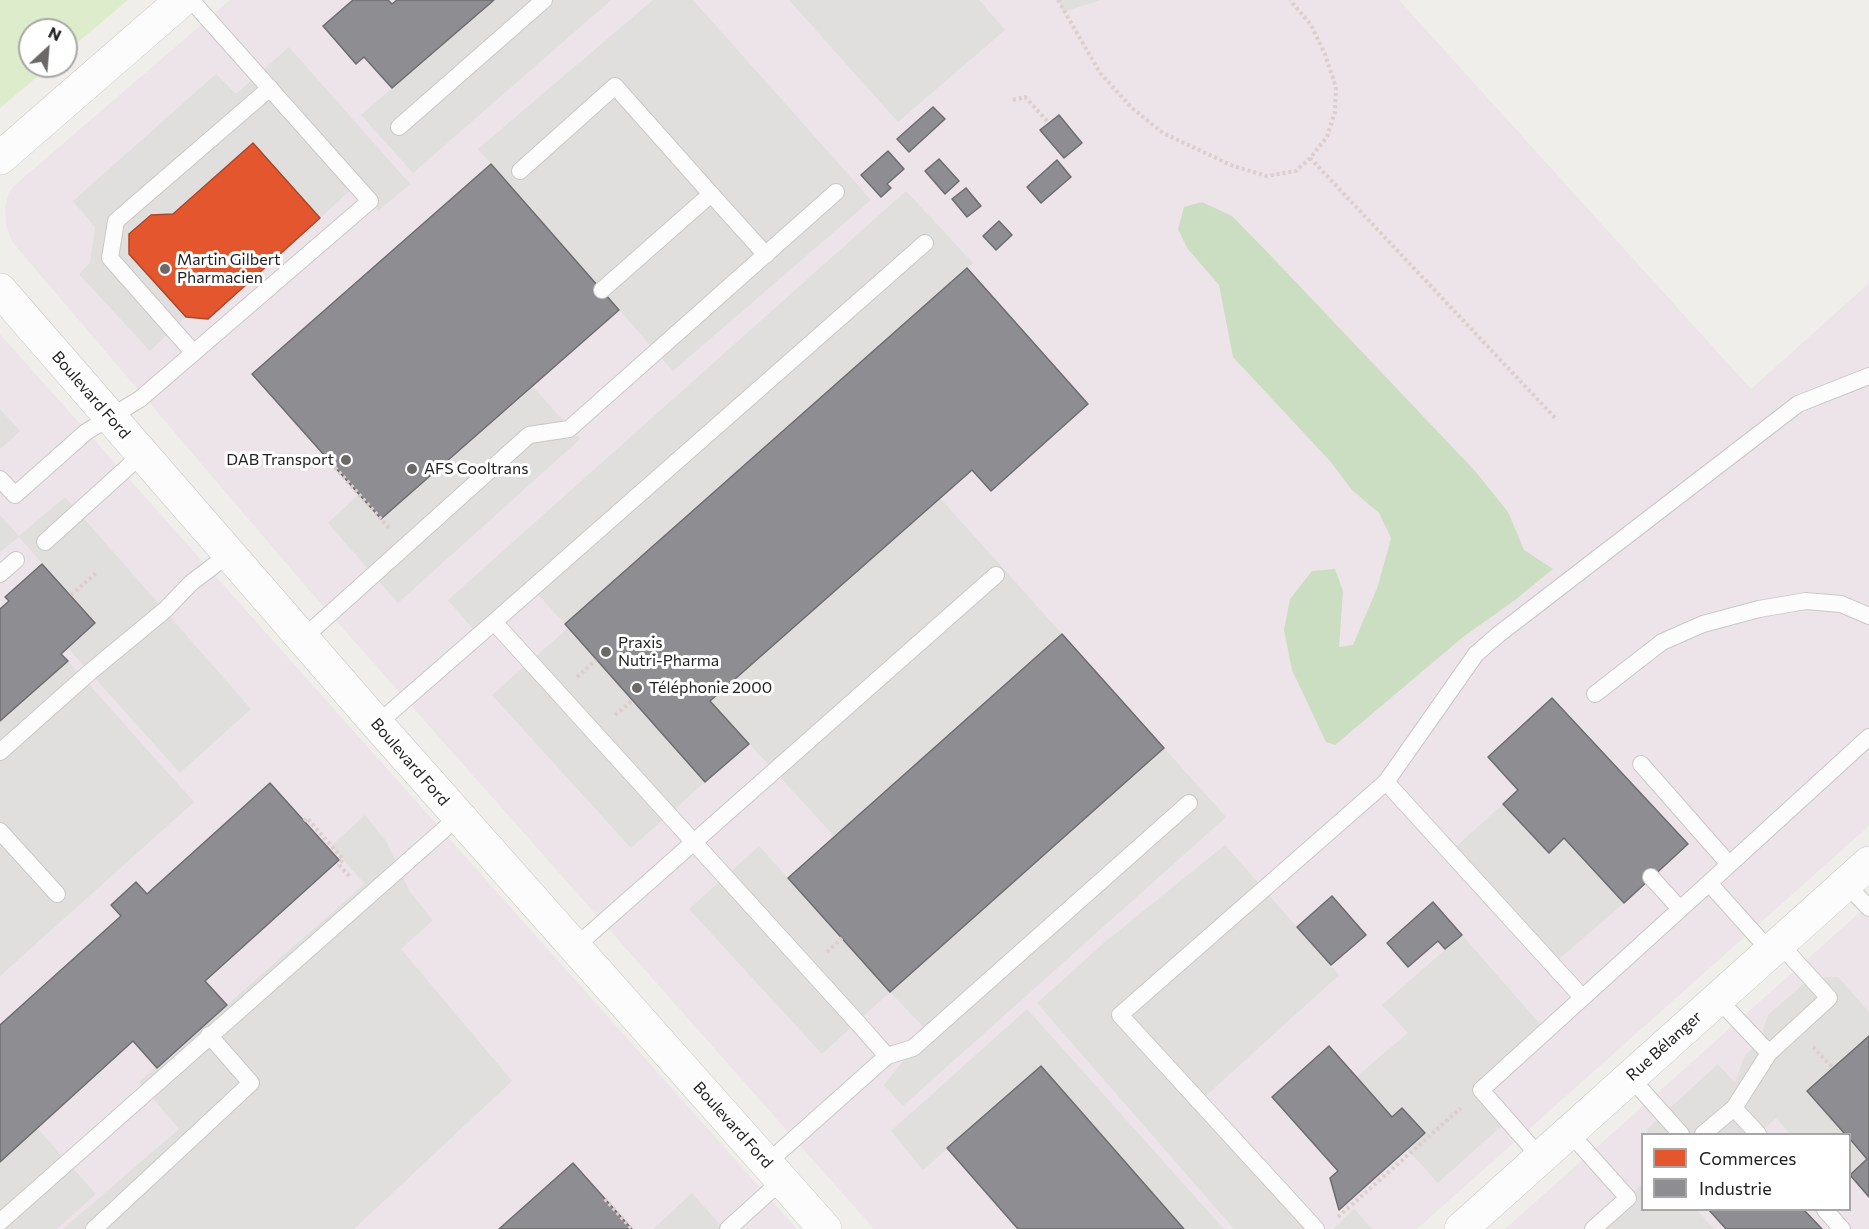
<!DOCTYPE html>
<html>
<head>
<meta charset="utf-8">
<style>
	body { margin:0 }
	#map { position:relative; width:1869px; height:1229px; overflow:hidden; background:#f0eeeb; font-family:Commissioner,sans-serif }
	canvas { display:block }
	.legend { position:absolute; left:1641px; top:1133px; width:210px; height:78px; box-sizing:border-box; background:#fff; border:2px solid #a7a7a7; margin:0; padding:8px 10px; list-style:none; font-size:18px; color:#222 }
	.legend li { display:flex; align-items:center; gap:12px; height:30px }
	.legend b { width:30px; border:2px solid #a7a7a7 }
	.north { position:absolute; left:18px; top:18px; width:60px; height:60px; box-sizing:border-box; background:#fff; border:2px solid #a7a7a7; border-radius:50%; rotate:26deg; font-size:16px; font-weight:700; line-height:24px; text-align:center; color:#222 }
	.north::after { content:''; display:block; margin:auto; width:21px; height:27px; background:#6a6968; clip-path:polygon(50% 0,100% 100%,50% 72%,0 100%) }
</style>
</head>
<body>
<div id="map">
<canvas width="1869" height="1229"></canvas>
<ul class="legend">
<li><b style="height:16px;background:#e4572e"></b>Commerces</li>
<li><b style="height:16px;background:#8d8d92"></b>Industrie</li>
</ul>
<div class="north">N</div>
</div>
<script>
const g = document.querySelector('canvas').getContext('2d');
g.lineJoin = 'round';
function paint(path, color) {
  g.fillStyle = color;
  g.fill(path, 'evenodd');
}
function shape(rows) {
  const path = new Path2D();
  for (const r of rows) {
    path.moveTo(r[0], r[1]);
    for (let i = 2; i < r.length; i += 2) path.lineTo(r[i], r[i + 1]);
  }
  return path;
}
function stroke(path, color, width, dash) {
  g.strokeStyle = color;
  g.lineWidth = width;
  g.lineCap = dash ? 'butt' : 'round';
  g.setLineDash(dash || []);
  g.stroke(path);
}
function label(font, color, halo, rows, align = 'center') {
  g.font = font + ' Commissioner,sans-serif';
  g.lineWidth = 6;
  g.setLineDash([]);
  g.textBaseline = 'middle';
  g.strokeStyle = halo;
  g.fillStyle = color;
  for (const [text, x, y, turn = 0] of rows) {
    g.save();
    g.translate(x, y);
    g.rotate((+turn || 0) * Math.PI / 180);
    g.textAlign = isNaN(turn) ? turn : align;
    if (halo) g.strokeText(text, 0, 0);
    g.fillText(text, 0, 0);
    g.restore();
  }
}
const industrial = shape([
	[230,0,1399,0,1751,389,1869,283,1869,826,1417,1229,874,1229,308,589,13,243,6,226,5,207,9,192,16,184],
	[0,334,797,1229,0,1229],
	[1869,904,1869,1229,1505,1229],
	[1642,1134,1850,1134,1850,1210,1642,1210]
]);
const grass = shape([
	[0,0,128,0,66,52,66,30,30,30,30,66,50,66,0,108]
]);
const forest = shape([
	[1202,202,1232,216,1271,256,1475,471,1508,512,1524,550,1553,569,1515,600,1463,637,1335,745,1326,742,1292,670,1284,630,1290,599,1312,571,1335,569,1343,591,1339,647,1353,645,1378,586,1391,538,1379,513,1352,490,1330,461,1233,357,1219,285,1187,248,1178,229,1184,207]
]);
const parking = shape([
	[494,0,611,0,413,173,361,115],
	[653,0,693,0,871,200,673,371,478,149],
	[789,0,979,0,1005,30,898,122],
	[1058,0,1101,0,1063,12],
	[289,47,410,184,378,211,356,185,320,218,253,143,173,214,151,215,129,234,129,254,186,317,150,351,79,274,90,263,95,227,73,201,216,74,236,94],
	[906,191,973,263,565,624,532,588,478,635,448,600],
	[533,387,580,439,398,603,328,523,359,494,382,519],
	[0,409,20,431,0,449],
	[65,497,251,709,180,773,68,648,95,623,19,537,0,552,0,515,19,536],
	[940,498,1062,634,834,836,710,701],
	[568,628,705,782,631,848,492,695],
	[68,661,194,802,0,976,0,721],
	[1164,748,1226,817,903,1106,884,1085,913,1048,929,1033,890,992,822,1054,689,909,759,846,890,991],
	[1503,804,1549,852,1564,838,1624,903,1552,965,1450,852],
	[365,815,386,841,410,892,433,920,401,949,512,1081,354,1229,63,1229,179,1129,139,1082,365,884,331,846],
	[1225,845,1339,975,1199,1102,1316,1229,1234,1229,1037,1003,1105,942],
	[1462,935,1545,1030,1481,1090,1508,1120,1438,1183,1407,1149,1425,1133,1392,1117,1356,1077,1408,1033,1382,1005],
	[1838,977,1869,1012,1869,1036,1807,1091,1845,1134,1790,1134,1776,1118,1759,1134,1650,1134,1646,1130,1718,1064,1735,1083,1745,1055,1759,1043,1768,1015,1810,978],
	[1027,1009,1224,1229,1184,1229,1041,1066,923,1170,891,1131],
	[37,1128,96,1194,57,1229,0,1229,0,1162],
	[1850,1139,1867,1159,1850,1175],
	[1642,1184,1642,1210,1697,1210,1714,1229,1593,1229],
	[692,1193,724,1229,653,1229],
	[1354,1209,1372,1229,1333,1229]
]);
const shops = shape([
	[253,143,320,218,208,319,186,317,129,254,129,234,151,215,173,214,253,143]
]);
const industry = shape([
	[353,0,388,0,392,4,397,0,494,0,392,88,364,57,356,64,323,26,353,0],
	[933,107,945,119,909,152,897,139,933,107],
	[1059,115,1082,143,1064,158,1040,130,1059,115],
	[888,151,904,169,887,184,891,188,881,197,861,175,888,151],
	[939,159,959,181,945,194,925,171,939,159],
	[1057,160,1071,177,1041,203,1027,187,1057,160],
	[491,164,619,310,381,519,252,374,491,164],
	[966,188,981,206,967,217,952,199,966,188],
	[999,221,1012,235,996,250,983,236,999,221],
	[967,268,1088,404,991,491,972,470,710,701,749,744,705,782,565,624,967,268],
	[42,564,95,623,61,654,68,661,0,721,0,609,9,601,5,597,42,564],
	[1062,634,1164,748,890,992,788,878,1062,634],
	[1552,698,1688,844,1624,903,1564,838,1549,853,1503,804,1518,790,1488,757,1552,698],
	[270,783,339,860,205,981,227,1005,157,1068,133,1041,0,1162,0,1025,121,916,111,905,136,882,147,894,270,783],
	[1332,896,1366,935,1331,965,1297,927,1332,896],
	[1433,902,1462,935,1445,949,1438,941,1408,967,1387,943,1433,902],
	[1869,1036,1869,1197,1850,1175,1867,1159,1850,1139,1850,1134,1845,1134,1807,1091,1869,1036],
	[1329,1046,1392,1117,1402,1108,1425,1133,1339,1210,1330,1178,1338,1171,1272,1097,1329,1046],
	[1041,1066,1184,1229,1018,1229,947,1148,1041,1066],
	[573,1163,632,1229,499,1229,573,1163],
	[1709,1210,1804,1210,1822,1229,1726,1229,1709,1210]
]);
const path = shape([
	[1058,0,1100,73,1132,108,1163,133,1233,166,1267,176,1296,171,1310,158,1327,137,1335,112,1336,87,1325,54,1311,25,1290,0],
	[1013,100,1025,97,1049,123],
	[1310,158,1557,420],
	[331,463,389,528],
	[71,595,96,573],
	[577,677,596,660],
	[615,715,633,700],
	[304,821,307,818,343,859,339,865,351,878],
	[827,952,842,938],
	[1813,1047,1833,1068],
	[605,1199,632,1229],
	[1338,1217,1461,1108]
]);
const service = shape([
	[399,127,544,0],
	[520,171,615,86,711,194],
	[602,290,711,194,766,255],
	[193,352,110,258,116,221,270,88],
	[0,479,15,495,86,432,140,399,370,201,191,0],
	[45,542,141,455],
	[0,574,16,560],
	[494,622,925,243],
	[302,639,529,435,569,429,836,192],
	[1595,694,1662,642,1703,624,1759,609,1806,601,1841,604,1869,616],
	[377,724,494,622,857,1022,887,1056,767,1163],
	[0,752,90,672,165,610,191,583,229,554],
	[1641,764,1729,864],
	[1386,782,1582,997],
	[0,831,57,894],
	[1651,877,1680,909],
	[1846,884,1869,908],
	[574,948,996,575],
	[1770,951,1709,883,1869,737],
	[1717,998,1769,1053,1829,998,1779,943],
	[887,1056,913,1048,1189,803],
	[1630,1077,1681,1134],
	[1734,1108,1758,1134],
	[1569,1132,1628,1198,1593,1229],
	[1703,1134,1734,1108,1769,1053],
	[1540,1157,1481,1090,1709,883],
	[1825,1210,1842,1229],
	[0,1222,458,817],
	[94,1229,251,1083,209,1035],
	[728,1229,781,1181],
	[1316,1229,1120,1015,1386,782,1476,654,1499,634,1798,404,1869,376]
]);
const tertiary = shape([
	[0,158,182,0],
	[0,290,377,724,825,1229],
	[1461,1229,1869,863]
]);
const markers = [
	[165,269,6,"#6a6968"],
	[346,460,6,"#6a6968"],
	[412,469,6,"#6a6968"],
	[606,652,6,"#6a6968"],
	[637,688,6,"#6a6968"]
];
const poiNames = [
	["Martin Gilbert",177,260],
	["Pharmacien",177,278],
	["DAB Transport",334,460,"right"],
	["AFS Cooltrans",424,469],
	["Praxis",618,643],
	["Nutri-Pharma",618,661],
	["Téléphonie 2000",649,688]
];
const streetNames = [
	["Boulevard Ford",91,395,49],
	["Boulevard Ford",410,762,49],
	["Rue Bélanger",1664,1046,-42],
	["Boulevard Ford",733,1125,48]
];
paint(industrial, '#ede4e9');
paint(grass, '#ddeccb');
paint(forest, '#cbdec1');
paint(parking, '#e0dfde');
paint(shops, '#e4572e');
stroke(shops, '#aa472a', 1.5);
paint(industry, '#8d8d92');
stroke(industry, '#6d6d70', 1.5);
stroke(service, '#c9c8c7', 18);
stroke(tertiary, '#c9c8c7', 34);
stroke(path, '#dccecd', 4, [3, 3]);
stroke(service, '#fdfcfc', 16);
stroke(tertiary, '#fdfcfc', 33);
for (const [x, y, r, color] of markers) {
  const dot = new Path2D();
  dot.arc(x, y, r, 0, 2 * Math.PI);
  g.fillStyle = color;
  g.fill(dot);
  stroke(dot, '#fff', 2);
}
label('16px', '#222', '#fff', poiNames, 'left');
label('16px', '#222', '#fff', streetNames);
</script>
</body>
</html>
